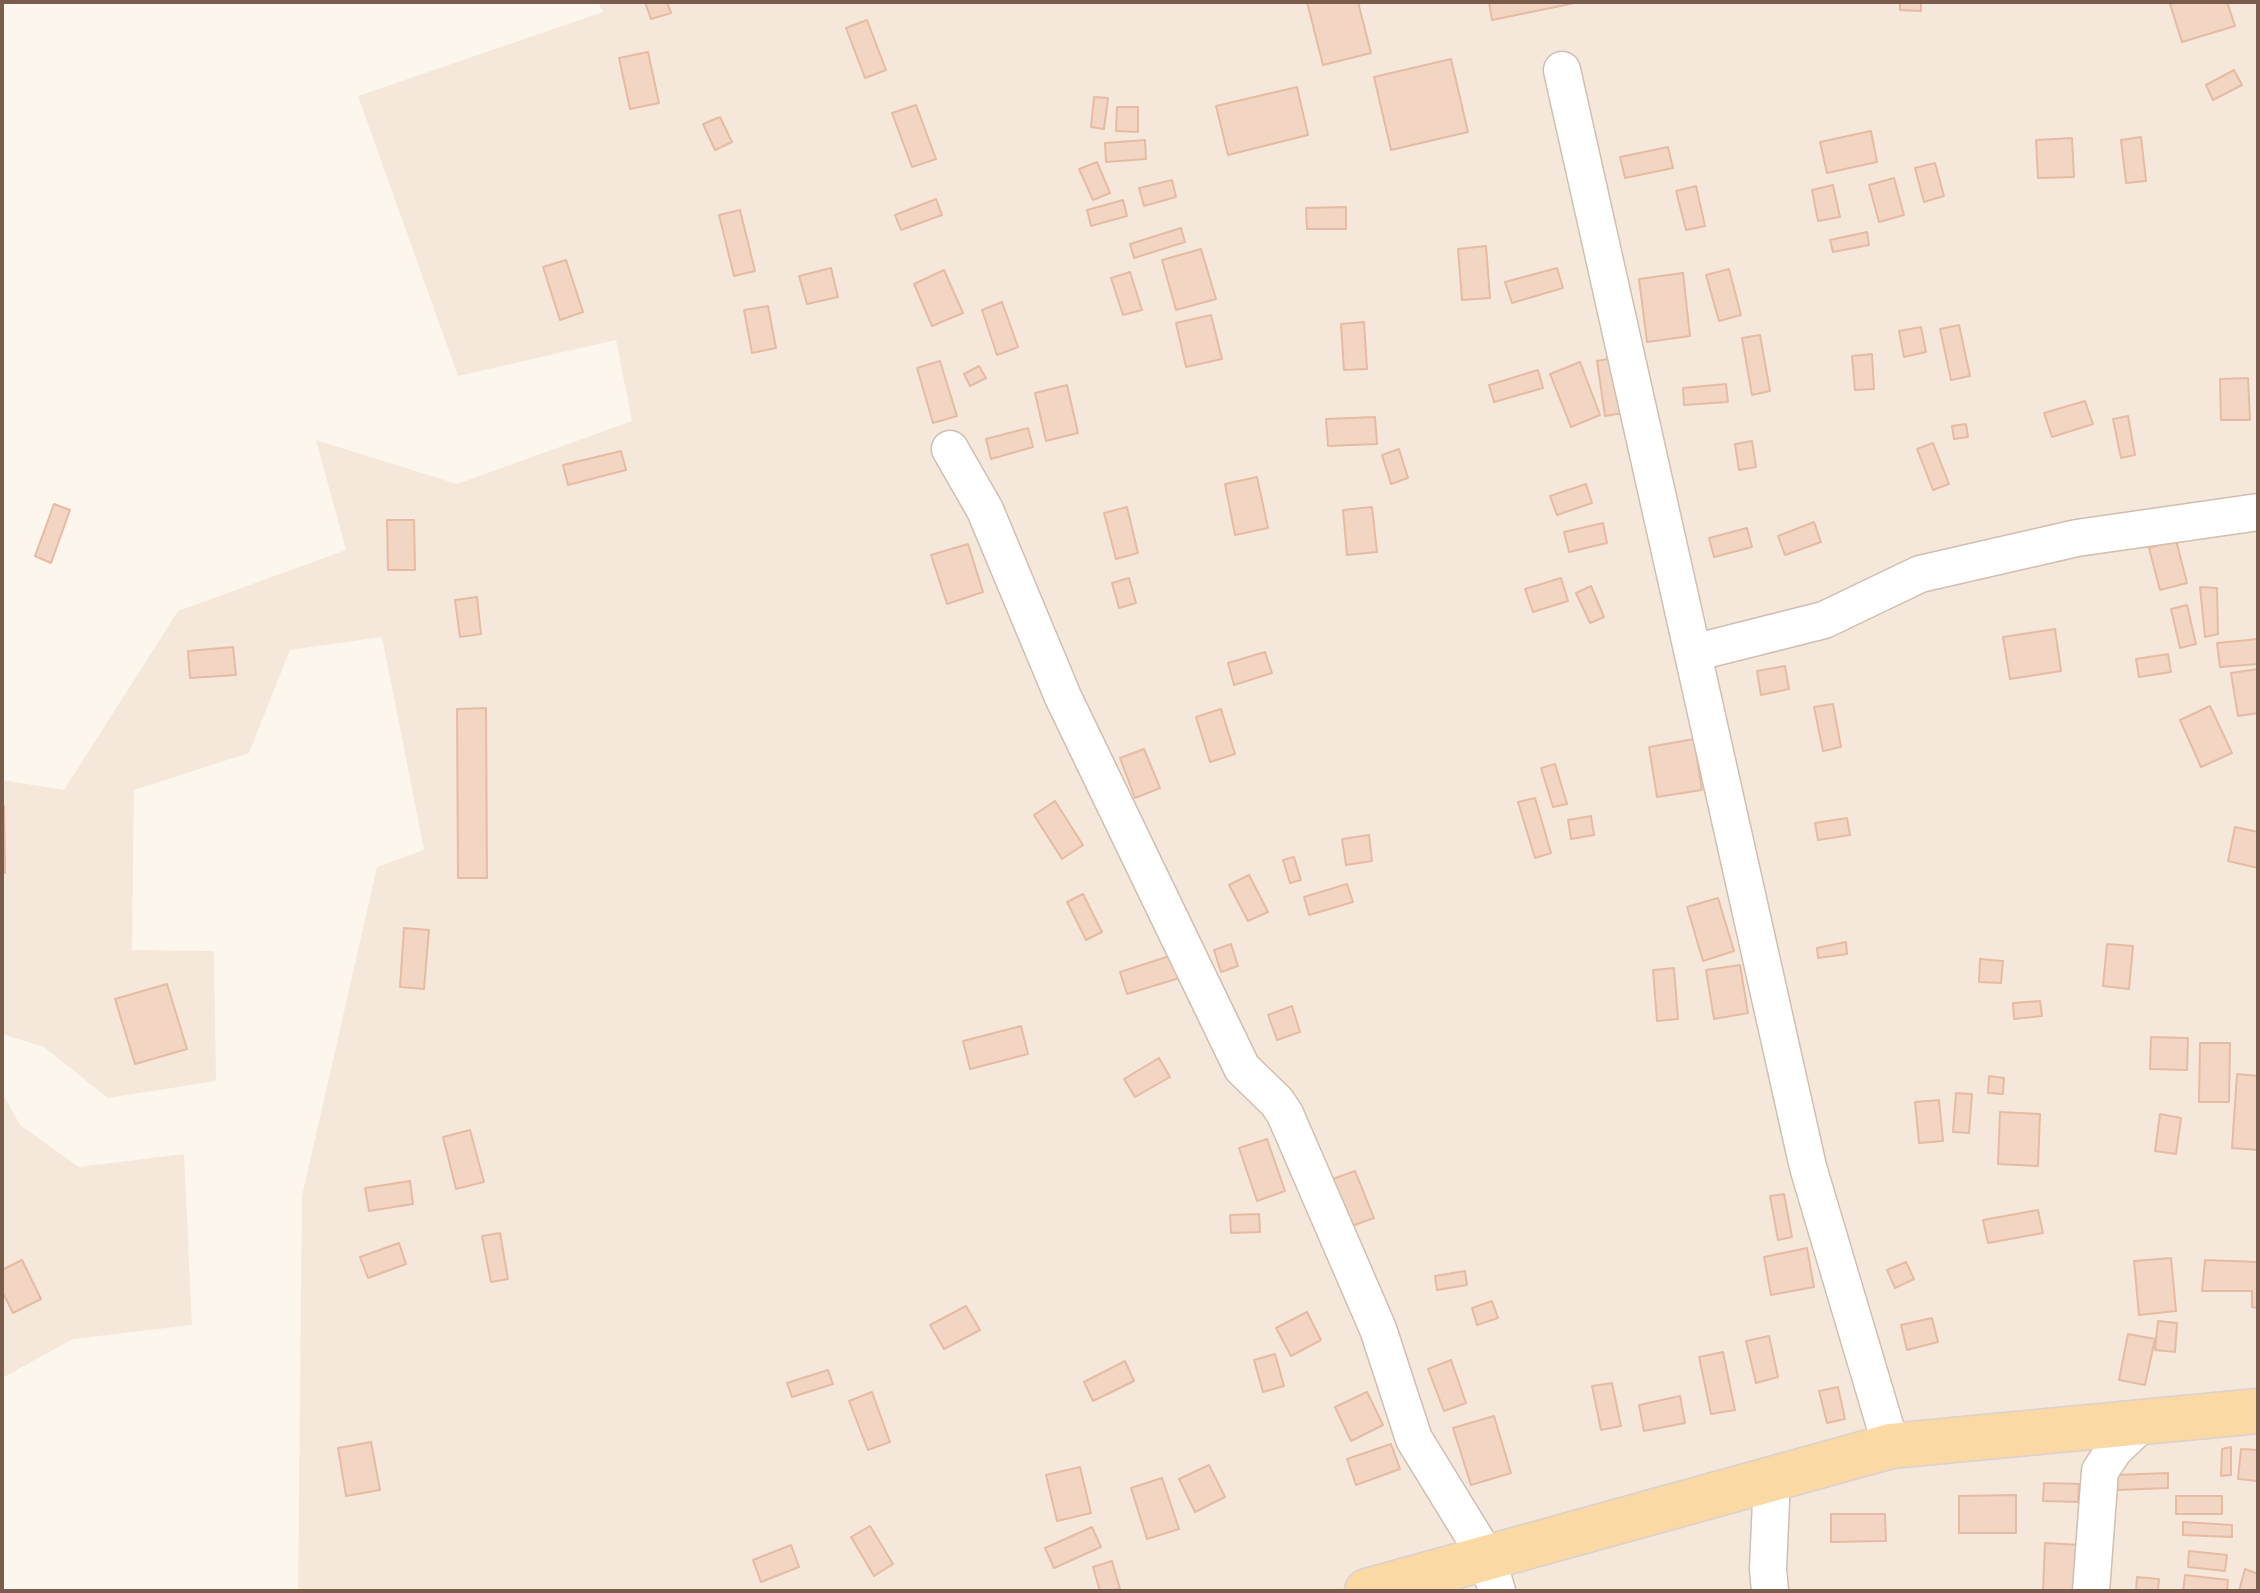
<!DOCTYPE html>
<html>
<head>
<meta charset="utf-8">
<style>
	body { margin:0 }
	#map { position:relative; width:2260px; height:1593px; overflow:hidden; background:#fdf6ec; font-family:"Noto Sans",sans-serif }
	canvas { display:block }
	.frame { position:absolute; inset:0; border:4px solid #7a5c4d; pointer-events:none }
</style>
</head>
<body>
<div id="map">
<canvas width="2260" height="1593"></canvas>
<div class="frame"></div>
</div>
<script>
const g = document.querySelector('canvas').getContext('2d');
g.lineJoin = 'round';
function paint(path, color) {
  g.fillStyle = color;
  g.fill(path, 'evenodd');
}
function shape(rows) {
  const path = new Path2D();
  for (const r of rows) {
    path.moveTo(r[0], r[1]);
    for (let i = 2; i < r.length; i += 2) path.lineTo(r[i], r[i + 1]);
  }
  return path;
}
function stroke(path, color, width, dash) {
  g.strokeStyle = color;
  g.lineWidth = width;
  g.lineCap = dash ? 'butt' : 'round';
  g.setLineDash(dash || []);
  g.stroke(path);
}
const residential = shape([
	[598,2,2258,2,2258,1591,298,1591,302,1196,377,867,424,850,382,637,290,650,249,753,134,790,132,950,214,951,216,1081,108,1098,44,1047,2,1034,2,780,64,790,178,611,346,550,316,440,457,484,632,421,616,340,458,376,358,96,603,12],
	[2,1092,20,1125,79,1167,184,1154,192,1325,73,1339,2,1378]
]);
const building = shape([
	[645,2,667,2,671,13,651,19,645,2],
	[1307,2,1358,2,1371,53,1323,65,1307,2],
	[1489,2,1575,2,1575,3,1492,20,1489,2],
	[1900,2,1921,2,1921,11,1900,10,1900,2],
	[2178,2,2227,2,2235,26,2182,42,2170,4,2178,2],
	[867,20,886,70,865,78,846,28,867,20],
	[648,52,659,103,630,109,619,58,648,52],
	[1451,59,1468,132,1391,150,1374,77,1451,59],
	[2234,70,2242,85,2213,100,2206,85,2234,70],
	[1297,87,1308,135,1228,155,1216,106,1297,87],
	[1094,97,1108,98,1104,129,1091,127,1094,97],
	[916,105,936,159,912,167,892,113,916,105],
	[1117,107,1138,107,1138,132,1116,131,1117,107],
	[720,117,732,142,715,150,703,124,720,117],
	[1871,131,1877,162,1827,173,1820,142,1871,131],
	[2141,137,2146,181,2126,183,2121,140,2141,137],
	[2072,138,2074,177,2038,178,2036,140,2072,138],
	[1145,140,1146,159,1106,162,1105,143,1145,140],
	[1668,147,1673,168,1625,178,1620,157,1668,147],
	[1097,162,1110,193,1093,200,1079,169,1097,162],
	[1935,163,1944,196,1924,202,1915,168,1935,163],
	[1894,178,1904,215,1879,222,1869,185,1894,178],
	[1172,180,1176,197,1144,206,1139,188,1172,180],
	[1833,185,1840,217,1818,221,1812,190,1833,185],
	[1696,186,1705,226,1686,230,1676,191,1696,186],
	[936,199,942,215,901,230,895,215,936,199],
	[1123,200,1127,216,1091,226,1087,210,1123,200],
	[1346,207,1346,229,1307,229,1306,208,1346,207],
	[740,210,755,271,734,276,719,215,740,210],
	[1181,228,1185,242,1134,258,1130,244,1181,228],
	[1867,232,1869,245,1833,252,1830,240,1867,232],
	[1486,246,1490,298,1462,300,1458,249,1486,246],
	[1201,249,1216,299,1176,310,1162,260,1201,249],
	[566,260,583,312,560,320,543,267,566,260],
	[831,268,838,297,807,304,799,276,831,268],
	[1557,268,1563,288,1512,303,1505,282,1557,268],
	[1729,269,1741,315,1719,321,1706,275,1729,269],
	[944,270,963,313,932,326,914,284,944,270],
	[1130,272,1142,310,1123,315,1111,278,1130,272],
	[1683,273,1690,336,1647,342,1639,279,1683,273],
	[1002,302,1018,347,997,355,982,310,1002,302],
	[768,306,776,348,752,353,744,310,768,306],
	[1211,315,1222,359,1186,367,1176,323,1211,315],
	[1364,322,1367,369,1344,370,1341,324,1364,322],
	[1959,325,1970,376,1951,380,1940,329,1959,325],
	[1921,327,1926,352,1904,357,1899,331,1921,327],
	[1760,335,1770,391,1752,395,1742,338,1760,335],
	[1872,354,1874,389,1855,390,1852,356,1872,354],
	[1614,358,1623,413,1605,416,1597,361,1614,358],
	[940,361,957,416,933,423,917,368,940,361],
	[1580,362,1600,415,1571,427,1550,374,1580,362],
	[979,366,986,378,970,386,964,374,979,366],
	[1538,370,1543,388,1494,402,1489,385,1538,370],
	[2248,378,2250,420,2221,420,2220,379,2248,378],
	[1726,384,1728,402,1684,405,1683,388,1726,384],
	[1067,385,1078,433,1046,441,1035,393,1067,385],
	[2085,401,2093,424,2052,437,2044,413,2085,401],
	[2128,416,2135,455,2121,458,2113,419,2128,416],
	[1375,417,1377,444,1328,446,1326,419,1375,417],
	[1966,424,1968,437,1954,439,1952,426,1966,424],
	[1028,428,1033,447,991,459,986,439,1028,428],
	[1752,441,1756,467,1739,470,1735,444,1752,441],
	[1933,443,1949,484,1933,490,1917,449,1933,443],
	[1399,449,1408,478,1391,484,1382,455,1399,449],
	[621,451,626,470,568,485,563,465,621,451],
	[1257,477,1268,528,1235,535,1225,484,1257,477],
	[1586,484,1592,503,1557,515,1550,496,1586,484],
	[54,504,70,510,51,563,35,556,54,504],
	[1127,507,1138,553,1116,559,1104,513,1127,507],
	[1372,507,1377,552,1347,555,1343,510,1372,507],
	[387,520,414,520,415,570,388,570,387,520],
	[1814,522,1821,542,1785,555,1778,536,1814,522],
	[1603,523,1607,543,1569,552,1564,532,1603,523],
	[1747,528,1752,547,1714,557,1709,538,1747,528],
	[2176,540,2187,583,2160,590,2149,548,2176,540],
	[968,544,983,592,947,604,931,555,968,544],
	[1129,578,1136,603,1119,608,1112,583,1129,578],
	[1561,578,1568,601,1533,612,1525,589,1561,578],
	[1591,586,1604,617,1590,623,1576,593,1591,586],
	[2200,587,2217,588,2218,634,2205,637,2200,587],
	[477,597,481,634,460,637,455,600,477,597],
	[2187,605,2196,644,2180,648,2171,609,2187,605],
	[2055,629,2061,671,2010,679,2003,637,2055,629],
	[2258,639,2258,664,2220,667,2217,643,2258,639],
	[233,647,236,675,190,678,188,651,233,647],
	[1265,652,1272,673,1234,685,1228,663,1265,652],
	[2168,654,2171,672,2139,677,2136,659,2168,654],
	[1785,666,1789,689,1761,695,1757,671,1785,666],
	[2258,669,2258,713,2238,716,2231,673,2258,669],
	[1833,704,1841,747,1823,751,1814,707,1833,704],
	[2210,706,2232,753,2201,767,2180,720,2210,706],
	[486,708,487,878,458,878,457,709,486,708],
	[1221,709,1235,754,1210,762,1196,717,1221,709],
	[1694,739,1702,790,1657,797,1649,747,1694,739],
	[1144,749,1160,788,1135,798,1120,758,1144,749],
	[1555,764,1567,804,1553,807,1541,768,1555,764],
	[1535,798,1551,853,1535,858,1518,802,1535,798],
	[1055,801,1083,845,1062,859,1034,815,1055,801],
	[2,806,4,806,5,873,2,873,2,806],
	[1591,816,1594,835,1571,839,1568,820,1591,816],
	[1847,818,1850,835,1818,840,1815,823,1847,818],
	[2235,827,2258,832,2258,868,2228,861,2235,827],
	[1369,835,1372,861,1346,865,1342,839,1369,835],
	[1294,857,1301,880,1290,883,1283,860,1294,857],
	[1249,875,1268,912,1248,921,1229,885,1249,875],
	[1347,884,1353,902,1309,915,1304,897,1347,884],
	[1083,894,1102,932,1086,940,1067,902,1083,894],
	[1718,898,1734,951,1703,961,1687,907,1718,898],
	[404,928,429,930,424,989,400,987,404,928],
	[1846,942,1847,954,1818,958,1817,948,1846,942],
	[1231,944,1238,966,1221,972,1214,950,1231,944],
	[2107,944,2133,946,2129,989,2103,986,2107,944],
	[1179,953,1186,976,1127,994,1120,972,1179,953],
	[1980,959,2003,961,2001,983,1979,982,1980,959],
	[1740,965,1748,1013,1714,1019,1706,970,1740,965],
	[1674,968,1678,1019,1657,1021,1653,970,1674,968],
	[167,984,187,1049,135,1064,115,999,167,984],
	[2040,1001,2042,1016,2014,1019,2013,1003,2040,1001],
	[1292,1006,1300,1032,1277,1040,1268,1015,1292,1006],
	[1021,1026,1028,1054,970,1069,963,1041,1021,1026],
	[2151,1037,2188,1038,2187,1070,2150,1069,2151,1037],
	[2200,1043,2230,1043,2229,1102,2199,1102,2200,1043],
	[1159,1058,1170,1077,1135,1097,1124,1079,1159,1058],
	[2237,1074,2258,1076,2258,1150,2232,1148,2237,1074],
	[1989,1076,2004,1078,2003,1094,1988,1093,1989,1076],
	[1956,1093,1972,1094,1969,1133,1953,1132,1956,1093],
	[1939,1100,1943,1141,1919,1143,1915,1102,1939,1100],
	[2000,1112,2040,1114,2038,1166,1998,1164,2000,1112],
	[2160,1114,2181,1118,2176,1154,2155,1151,2160,1114],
	[470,1130,484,1182,456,1189,443,1137,470,1130],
	[1267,1139,1285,1191,1257,1201,1239,1148,1267,1139],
	[1355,1171,1374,1218,1346,1228,1327,1181,1355,1171],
	[410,1181,413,1204,369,1211,365,1188,410,1181],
	[1784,1194,1792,1237,1778,1240,1770,1196,1784,1194],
	[2038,1210,2043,1233,1988,1243,1983,1220,2038,1210],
	[1259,1214,1260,1232,1231,1233,1230,1215,1259,1214],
	[500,1233,508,1279,491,1282,482,1236,500,1233],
	[399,1243,406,1264,368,1278,360,1257,399,1243],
	[1807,1248,1814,1287,1771,1295,1764,1257,1807,1248],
	[2171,1258,2176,1311,2139,1315,2134,1261,2171,1258],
	[22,1260,41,1299,13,1313,2,1291,2,1270,22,1260],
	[2205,1260,2258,1262,2258,1308,2252,1307,2252,1291,2202,1291,2205,1260],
	[1906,1262,1914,1279,1895,1288,1887,1270,1906,1262],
	[1465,1271,1467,1285,1437,1290,1435,1276,1465,1271],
	[1492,1301,1498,1318,1477,1325,1472,1308,1492,1301],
	[966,1306,980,1330,944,1349,930,1325,966,1306],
	[1307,1312,1321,1340,1291,1356,1276,1328,1307,1312],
	[1932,1318,1938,1342,1907,1350,1901,1325,1932,1318],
	[2158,1321,2177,1323,2175,1352,2155,1350,2158,1321],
	[2128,1334,2155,1339,2145,1385,2119,1380,2128,1334],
	[1769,1336,1778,1377,1756,1383,1746,1341,1769,1336],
	[1723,1352,1735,1410,1711,1414,1699,1357,1723,1352],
	[1275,1354,1284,1386,1263,1392,1254,1360,1275,1354],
	[1451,1360,1466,1403,1444,1411,1428,1369,1451,1360],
	[1125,1361,1134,1381,1093,1401,1084,1382,1125,1361],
	[828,1370,833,1384,792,1397,787,1383,828,1370],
	[1612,1383,1621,1426,1601,1430,1592,1386,1612,1383],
	[1838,1387,1845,1419,1827,1423,1819,1391,1838,1387],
	[872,1392,890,1442,868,1450,849,1401,872,1392],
	[1367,1392,1383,1425,1351,1441,1335,1407,1367,1392],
	[1680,1396,1685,1423,1644,1431,1639,1405,1680,1396],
	[1494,1416,1511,1473,1471,1485,1453,1428,1494,1416],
	[371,1442,380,1490,346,1496,338,1448,371,1442],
	[1391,1444,1400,1469,1356,1485,1347,1459,1391,1444],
	[2231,1447,2231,1475,2221,1476,2222,1449,2231,1447],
	[2241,1449,2258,1450,2258,1481,2238,1479,2241,1449],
	[1209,1465,1225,1497,1195,1512,1179,1479,1209,1465],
	[1080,1467,1091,1513,1057,1521,1046,1475,1080,1467],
	[2168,1473,2168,1488,2117,1490,2116,1475,2168,1473],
	[1162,1478,1179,1529,1147,1539,1131,1488,1162,1478],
	[2044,1483,2079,1484,2078,1502,2043,1501,2044,1483],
	[2016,1495,2016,1533,1959,1533,1959,1496,2016,1495],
	[2176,1496,2222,1496,2222,1514,2176,1514,2176,1496],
	[1831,1514,1885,1514,1886,1541,1831,1542,1831,1514],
	[2183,1522,2232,1525,2232,1537,2183,1535,2183,1522],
	[870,1526,893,1564,874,1576,851,1537,870,1526],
	[1092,1527,1101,1547,1054,1568,1045,1548,1092,1527],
	[2045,1543,2081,1545,2080,1591,2043,1591,2045,1543],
	[791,1545,799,1567,761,1582,753,1560,791,1545],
	[2189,1551,2227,1555,2225,1571,2188,1567,2189,1551],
	[1112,1561,1120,1589,1100,1591,1093,1567,1112,1561],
	[2245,1569,2258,1574,2258,1591,2239,1591,2245,1569],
	[2185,1575,2228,1580,2227,1591,2183,1591,2185,1575],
	[2137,1577,2159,1579,2158,1591,2136,1591,2137,1577]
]);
const minor = shape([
	[1562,70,1808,1167,1891,1446],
	[950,449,985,510,1063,697,1242,1068,1277,1102,1285,1114,1378,1329,1414,1439,1487,1558,1497,1591],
	[1693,653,1824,620,1920,574,2077,538,2258,512],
	[1770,1591,1768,1569,1772,1478],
	[2091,1591,2100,1471,2114,1450,2143,1422]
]);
const primary = shape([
	[1367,1591,1891,1446,2258,1411]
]);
paint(residential, '#f5e8da');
paint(building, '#f3d5c3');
stroke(building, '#e6bba3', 2);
stroke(minor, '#d1beb0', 39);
stroke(primary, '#dad1cd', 47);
stroke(minor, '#fff', 36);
stroke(primary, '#fbd9a5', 44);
</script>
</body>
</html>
